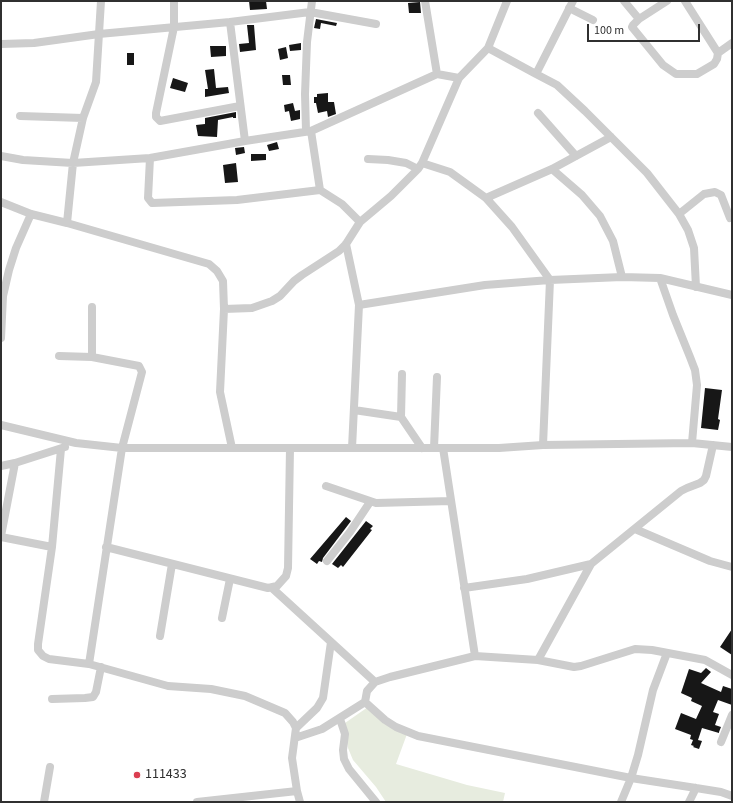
<!DOCTYPE html>
<html>
<head>
<meta charset="utf-8">
<style>
	body { margin:0 }
	#map { position:relative; width:733px; height:803px; overflow:hidden; background:#fff; font-family:"Source Sans 3",sans-serif }
	canvas { display:block }
	.frame { position:absolute; inset:0; border:2px solid #303030; pointer-events:none }
	.scale { position:absolute; left:587px; top:24px; width:113px; height:18px; box-sizing:border-box; border:2px solid #303030; border-top:0; padding-left:5px; font-size:12px; line-height:14px; white-space:nowrap; color:#303030; -webkit-text-stroke:3px #fff; paint-order:stroke }
</style>
</head>
<body>
<div id="map">
<canvas width="733" height="803"></canvas>
<div class="frame"></div>
<div class="scale">100 m</div>
</div>
<script>
const g = document.querySelector('canvas').getContext('2d');
g.lineJoin = 'round';
function paint(path, color) {
  g.fillStyle = color;
  g.fill(path, 'evenodd');
}
function shape(rows) {
  const path = new Path2D();
  for (const r of rows) {
    path.moveTo(r[0], r[1]);
    for (let i = 2; i < r.length; i += 2) path.lineTo(r[i], r[i + 1]);
  }
  return path;
}
function stroke(path, color, width, dash) {
  g.strokeStyle = color;
  g.lineWidth = width;
  g.lineCap = dash ? 'butt' : 'round';
  g.setLineDash(dash || []);
  g.stroke(path);
}
function label(font, color, halo, rows, align = 'center') {
  g.font = font + ' "Source Sans 3",sans-serif';
  g.lineWidth = 4;
  g.setLineDash([]);
  g.textBaseline = 'middle';
  g.strokeStyle = halo;
  g.fillStyle = color;
  for (const [text, x, y, turn = 0] of rows) {
    g.save();
    g.translate(x, y);
    g.rotate((+turn || 0) * Math.PI / 180);
    g.textAlign = isNaN(turn) ? turn : align;
    if (halo) g.strokeText(text, 0, 0);
    g.fillText(text, 0, 0);
    g.restore();
  }
}
const green = shape([
	[368,707,407,734,396,764,467,785,505,793,503,802,386,802,376,787,353,760,348,748,345,723]
]);
const building = shape([
	[249,1,266,1,267,9,250,10],
	[420,2,421,13,409,13,408,3],
	[316,19,337,23,336,26,321,23,320,29,314,28],
	[247,25,254,25,256,50,240,52,239,44,249,43],
	[301,43,301,50,290,51,289,45],
	[210,46,226,46,226,56,211,57],
	[286,47,288,58,280,60,278,49],
	[127,53,134,53,134,65,127,65],
	[214,69,216,88,228,87,229,93,205,97,205,89,208,89,205,70],
	[282,75,290,75,291,85,283,85],
	[173,78,188,83,185,92,170,88],
	[328,93,328,102,334,102,336,114,328,117,327,111,318,113,316,103,314,103,314,97,317,97,317,94],
	[293,103,295,111,300,110,300,119,291,121,289,111,285,112,284,105],
	[236,112,236,118,233,118,233,117,218,120,217,137,198,136,196,125,205,124,205,118],
	[277,142,279,149,269,151,267,145],
	[244,147,245,153,236,155,235,148],
	[251,154,266,154,266,160,251,161],
	[236,163,238,182,225,183,223,165],
	[705,388,722,390,718,419,720,420,718,430,701,428],
	[346,517,351,521,323,558,322,562,319,561,317,564,310,559],
	[366,521,373,526,370,529,372,530,343,567,341,565,338,568,332,564],
	[732,629,732,655,720,647],
	[706,668,711,672,701,683,721,692,723,686,732,689,732,705,718,700,713,712,719,714,715,725,721,727,719,732,719,733,702,728,698,740,702,741,699,749,693,747,694,746,691,745,693,740,690,739,691,735,675,729,681,713,696,719,702,706,691,701,692,698,681,693,689,669,701,673]
]);
const minor = shape([
	[174,1,174,27,156,113,156,117,160,121,240,106],
	[425,1,437,74],
	[573,1,536,74,557,85,585,111,647,173,679,214,688,230,694,248,696,287],
	[624,1,639,19,667,1],
	[569,8,593,20],
	[639,19,633,25,632,27,663,65,676,74,697,74,714,64,717,59,718,53,685,1],
	[230,22,245,141],
	[1,44,34,43,99,34,230,22,310,12,376,24],
	[488,48,536,74],
	[718,53,732,43],
	[538,113,576,156],
	[20,116,83,118],
	[306,131,305,94,307,42,312,1],
	[311,131,320,190],
	[1,156,23,160,73,163,150,158,245,141,311,131,437,74,459,78],
	[150,158,148,198,152,203,237,200,320,190,342,204,360,222],
	[368,159,388,160,406,163,418,169],
	[422,163,450,172,486,198,512,227,550,280,543,445],
	[552,169,582,195,600,216,613,241,622,277],
	[486,198,552,169,611,137],
	[1,202,31,214,67,223,209,264,217,271,223,281,224,309,220,392,232,448],
	[679,214,704,194,715,192,721,195,730,218],
	[67,223,73,163,83,118,96,82,101,1],
	[346,244,359,305,352,448],
	[660,278,673,315,690,357,695,370,697,385,692,443],
	[359,305,485,285,550,280,622,277,660,278,732,295],
	[92,307,92,357],
	[224,309,252,308,272,301,280,296,294,281,302,275,339,251,346,244,360,222,391,196,418,169,422,163,459,78,488,48,507,1],
	[1,338,3,296,9,270,16,248,31,214],
	[59,356,92,357,139,366,142,372,122,448,89,664,168,686,211,689,245,696,285,713,293,722,296,728,292,758,297,791],
	[402,374,401,417,422,448],
	[354,410,401,417],
	[1,425,76,443,122,448,499,448,543,445,692,443,732,447],
	[434,448,437,377],
	[61,449,52,547,38,644,38,650,43,656,49,659,89,664],
	[1,466,15,463,65,447],
	[326,486,376,503,451,501],
	[635,529,710,561,732,567],
	[1,536,15,463],
	[1,537,52,547],
	[106,547,268,588,277,586,286,576,288,568,290,448],
	[327,561,350,532,370,502],
	[272,588,375,682],
	[464,588,527,579,591,564,681,491,687,488,700,483,704,480,706,476,713,445],
	[222,618,230,579],
	[160,636,172,564],
	[475,656,538,660,591,564],
	[538,660,574,667,581,666,635,649,652,650,705,660,732,675],
	[52,699,85,698,93,697,96,692,101,667],
	[365,702,385,720,396,727,418,736,631,778,696,788,721,792,732,796],
	[340,719,345,734,343,750,344,759,349,769,376,802],
	[296,728,317,708,323,698,331,642],
	[295,738,322,729,365,702,367,691,375,682,390,677,475,656,443,448],
	[721,742,732,715],
	[44,802,50,767],
	[197,802,297,791,300,802],
	[621,802,631,778,638,755,653,690,667,653],
	[689,802,696,788]
]);
const markers = [
	[137,775,4,"#db3e50"]
];
const poiNames = [
	["111433",145,775]
];
paint(green, '#e7ecdf');
paint(building, '#171717');
stroke(minor, '#cdcdcd', 8);
for (const [x, y, r, color] of markers) {
  const dot = new Path2D();
  dot.arc(x, y, r, 0, 2 * Math.PI);
  g.fillStyle = color;
  g.fill(dot);
  stroke(dot, '#fff', 1.5);
}
label('14px', '#303030', '#fff', poiNames, 'left');
</script>
</body>
</html>
